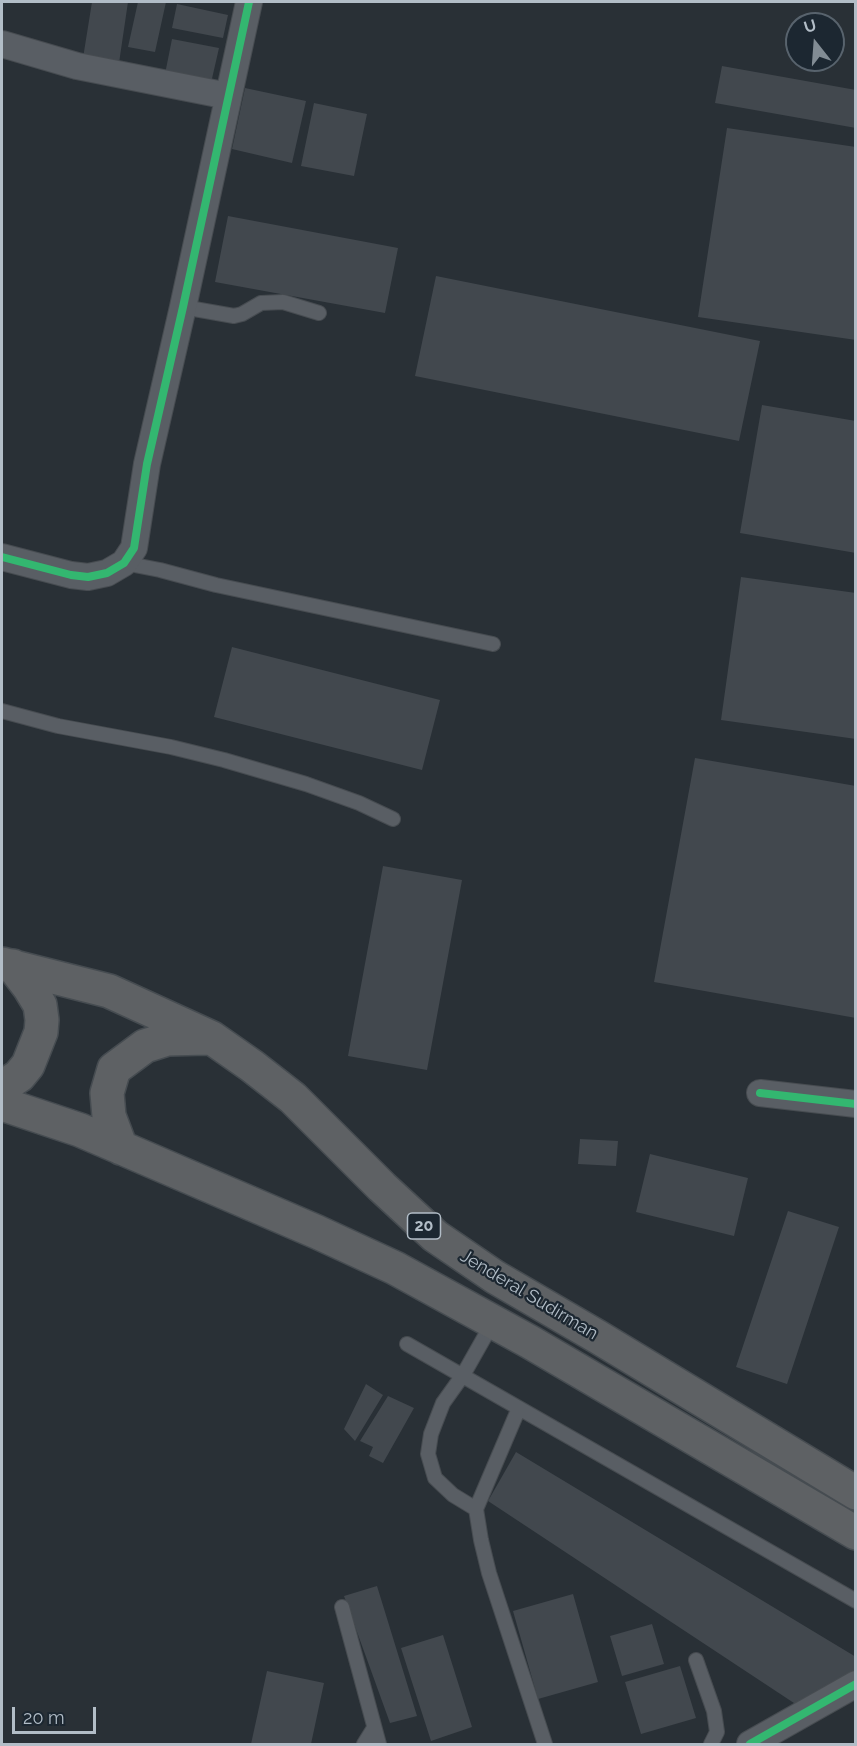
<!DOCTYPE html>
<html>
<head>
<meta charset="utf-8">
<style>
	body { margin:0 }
	#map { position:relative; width:857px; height:1746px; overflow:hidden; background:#293036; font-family:Raleway,sans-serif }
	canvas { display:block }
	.frame { position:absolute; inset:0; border:3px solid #b2bdc7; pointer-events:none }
	.north { position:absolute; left:785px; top:12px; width:60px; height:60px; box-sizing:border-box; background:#1c2731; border:2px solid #58636d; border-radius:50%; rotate:343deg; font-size:16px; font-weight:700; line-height:24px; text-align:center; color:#b2bdc7 }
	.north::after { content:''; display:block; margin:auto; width:21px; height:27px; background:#828c94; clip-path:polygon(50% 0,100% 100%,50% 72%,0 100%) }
	.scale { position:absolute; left:12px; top:1707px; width:84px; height:27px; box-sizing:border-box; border:3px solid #b2bdc7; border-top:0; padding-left:8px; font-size:18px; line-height:21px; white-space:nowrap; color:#b2bdc7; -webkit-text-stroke:4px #1c2731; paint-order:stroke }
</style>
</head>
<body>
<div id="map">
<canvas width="857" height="1746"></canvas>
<div class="frame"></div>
<div class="north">U</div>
<div class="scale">20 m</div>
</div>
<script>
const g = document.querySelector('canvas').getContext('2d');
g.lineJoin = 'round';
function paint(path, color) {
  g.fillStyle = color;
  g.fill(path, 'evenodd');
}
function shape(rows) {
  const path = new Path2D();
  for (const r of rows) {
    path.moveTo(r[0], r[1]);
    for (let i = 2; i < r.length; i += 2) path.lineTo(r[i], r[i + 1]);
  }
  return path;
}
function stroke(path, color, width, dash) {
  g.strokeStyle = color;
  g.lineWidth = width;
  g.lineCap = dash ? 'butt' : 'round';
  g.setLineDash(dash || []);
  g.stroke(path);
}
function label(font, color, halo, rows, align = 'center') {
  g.font = font + ' Raleway,sans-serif';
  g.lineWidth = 4.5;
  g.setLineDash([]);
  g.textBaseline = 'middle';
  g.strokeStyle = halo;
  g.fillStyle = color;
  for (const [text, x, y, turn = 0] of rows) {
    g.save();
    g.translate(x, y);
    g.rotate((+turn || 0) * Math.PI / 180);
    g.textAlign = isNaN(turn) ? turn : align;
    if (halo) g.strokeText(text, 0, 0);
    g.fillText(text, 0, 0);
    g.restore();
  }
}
const building = shape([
	[92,2,128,2,119,63,83,58],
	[138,2,166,2,155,52,128,47],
	[177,4,228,15,223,38,172,28],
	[172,39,219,48,211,83,165,74],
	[722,66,856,90,856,128,715,103],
	[245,88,306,101,292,163,232,149],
	[314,103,367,114,354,176,301,166],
	[727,128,856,147,856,340,698,317],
	[228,216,398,248,385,313,215,282],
	[436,276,760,341,739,441,415,376],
	[762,405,856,421,856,553,740,533],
	[741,577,856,593,856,739,721,720],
	[232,647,440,700,422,770,214,717],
	[695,758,856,786,856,1018,654,982],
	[383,866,462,880,427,1070,348,1056],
	[580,1139,618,1141,616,1166,578,1164],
	[650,1154,748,1178,734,1236,636,1212],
	[788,1211,839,1227,787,1384,736,1367],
	[366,1384,383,1395,355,1441,344,1429],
	[388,1396,414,1408,383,1463,369,1456,373,1447,360,1441],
	[516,1452,856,1657,856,1673,800,1707,488,1501],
	[377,1586,417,1716,390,1723,344,1596],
	[573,1594,598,1682,538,1699,513,1611],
	[652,1624,664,1664,622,1676,610,1636],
	[443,1635,472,1727,431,1741,401,1648],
	[680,1666,696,1718,641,1734,625,1682],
	[267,1671,324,1683,311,1744,251,1744]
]);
const lane = shape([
	[183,307,234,316,242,314,261,303,283,302,319,313],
	[124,563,160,570,216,585,493,644],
	[2,711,58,726,171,747,224,760,306,784,359,803,393,819],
	[407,1344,856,1601],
	[519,1408,476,1509,481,1540,489,1573,545,1744],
	[476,1509,453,1495,435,1478,428,1454,431,1434,443,1403,463,1375,493,1322],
	[342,1607,379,1744],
	[696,1660,714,1711,717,1732,711,1744],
	[364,1744,374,1728]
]);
const street = shape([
	[2,44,77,66,228,96],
	[2,557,71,575,88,577,107,573,124,563,134,548,147,464,183,307,249,2],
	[760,1093,856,1104],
	[750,1744,856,1684]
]);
const highway = shape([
	[2,964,109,991,212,1038,252,1066,293,1098,382,1187,435,1236,495,1277,598,1337,856,1493],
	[2,1087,19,1076,28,1065,41,1032,42,1020,40,1005,29,987,13,966],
	[2,1104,80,1130,317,1232,395,1268,530,1342,856,1533],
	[121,1148,109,1116,107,1093,114,1069,145,1046,167,1039,207,1038]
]);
const cycleway = shape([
	[2,557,71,575,88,577,107,573,124,563,134,548,147,464,183,307,249,2],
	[760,1093,856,1104],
	[750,1744,856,1684]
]);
const shields = [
	[424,1226,33]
];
const shieldNames = [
	["20",424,1226]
];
const streetNames = [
	["Jenderal Sudirman",529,1295,31]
];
paint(building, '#42484e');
stroke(lane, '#474c51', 16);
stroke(street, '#474c51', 28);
stroke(highway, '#464c51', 36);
stroke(lane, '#595e64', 14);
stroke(street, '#595e64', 26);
stroke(highway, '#5e6164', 33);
stroke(cycleway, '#33b770', 8);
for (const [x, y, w] of shields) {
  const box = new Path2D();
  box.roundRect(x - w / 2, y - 13, w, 26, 4.5);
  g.fillStyle = '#1c2731';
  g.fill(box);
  stroke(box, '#b2bdc7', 1.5);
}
label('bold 16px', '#b2bdc7', null, shieldNames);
label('18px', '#b2bdc7', '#1c2731', streetNames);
</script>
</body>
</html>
